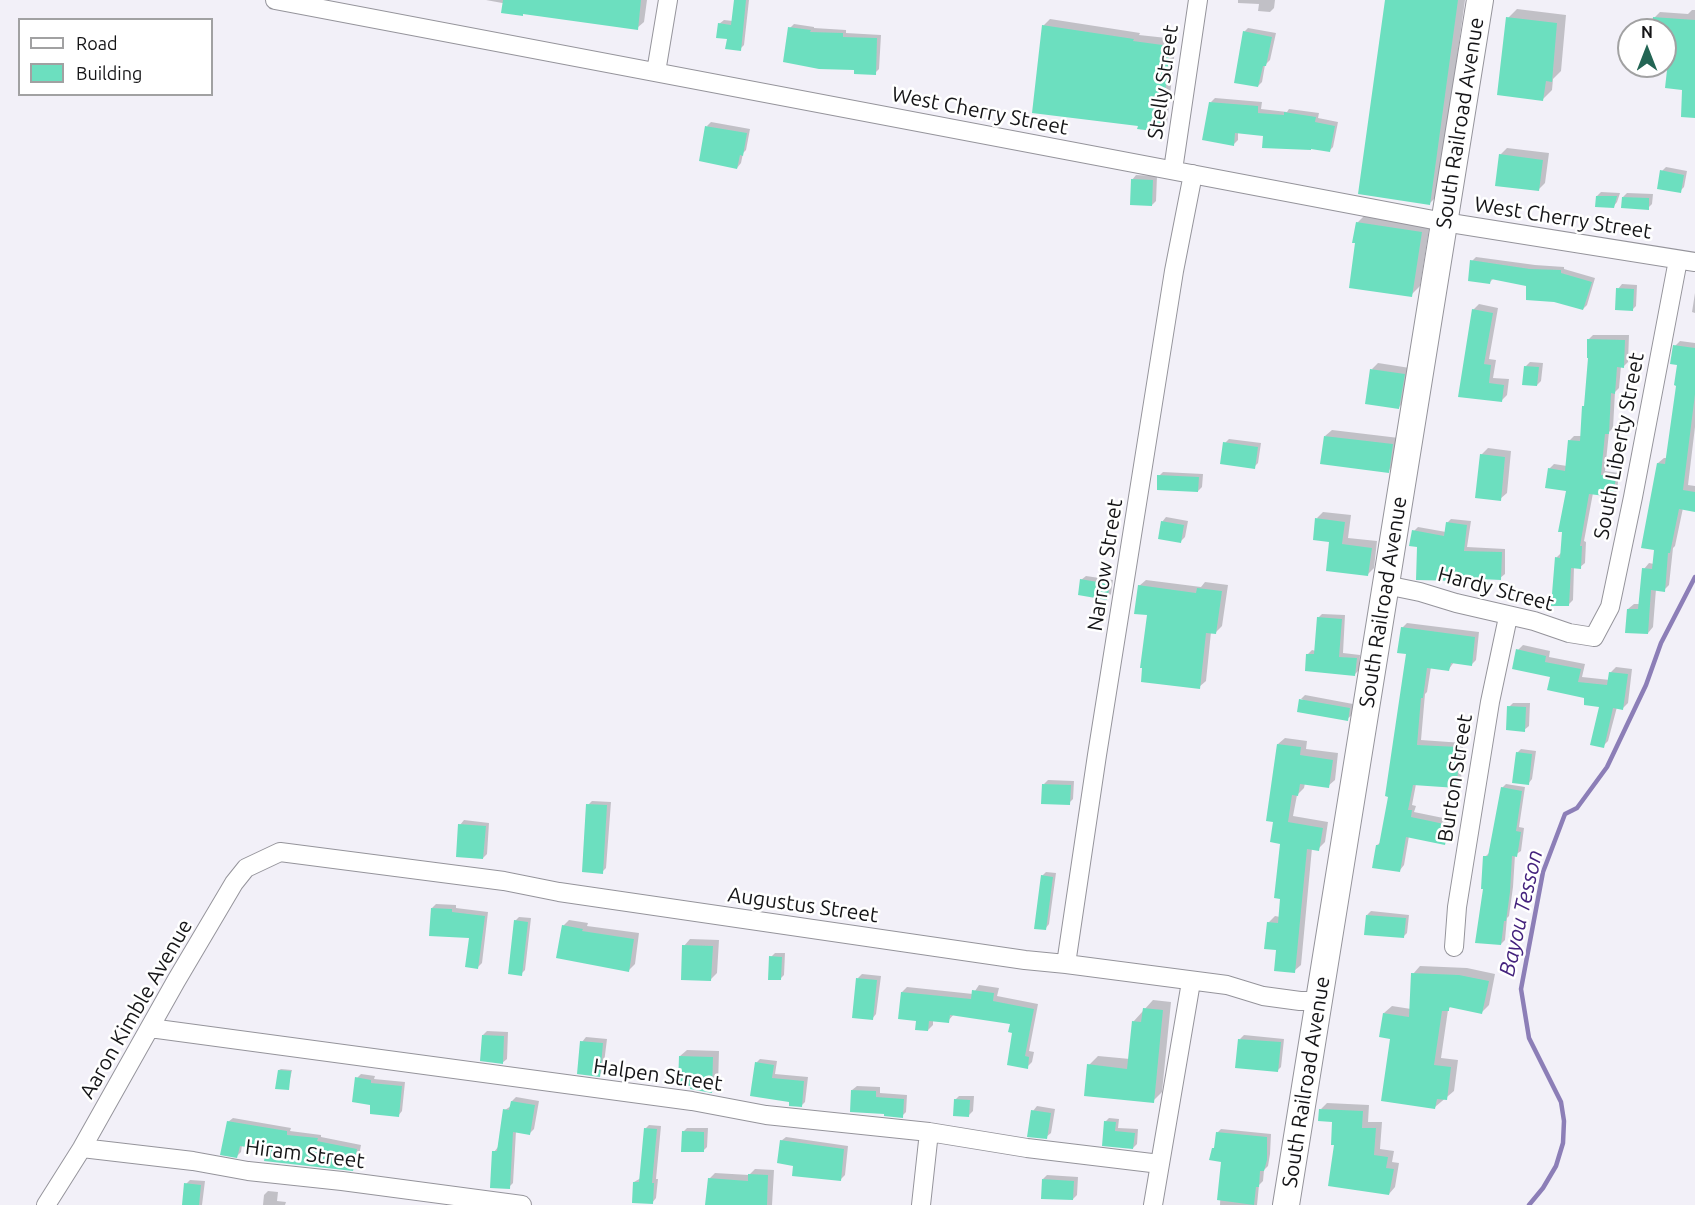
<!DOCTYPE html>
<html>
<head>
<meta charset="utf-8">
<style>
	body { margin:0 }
	#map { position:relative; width:1695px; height:1205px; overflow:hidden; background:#f2f0f8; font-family:Ubuntu,sans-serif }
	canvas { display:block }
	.legend { position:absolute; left:18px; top:18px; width:195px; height:78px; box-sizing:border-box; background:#fff; border:2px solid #a1a1a2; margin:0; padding:8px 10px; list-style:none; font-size:18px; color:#151517 }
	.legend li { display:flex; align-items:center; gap:12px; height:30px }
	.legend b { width:30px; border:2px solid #a1a1a2 }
	.north { position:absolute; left:1617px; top:18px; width:60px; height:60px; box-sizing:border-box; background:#fff; border:2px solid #a1a1a2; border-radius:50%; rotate:0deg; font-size:16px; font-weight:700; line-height:24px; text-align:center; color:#151517 }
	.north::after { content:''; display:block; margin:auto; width:21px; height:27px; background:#236554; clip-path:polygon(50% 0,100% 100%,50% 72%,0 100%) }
</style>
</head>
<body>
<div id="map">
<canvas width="1695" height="1205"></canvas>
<ul class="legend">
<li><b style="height:8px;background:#fff"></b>Road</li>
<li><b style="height:16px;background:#6cdfbf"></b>Building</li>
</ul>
<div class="north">N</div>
</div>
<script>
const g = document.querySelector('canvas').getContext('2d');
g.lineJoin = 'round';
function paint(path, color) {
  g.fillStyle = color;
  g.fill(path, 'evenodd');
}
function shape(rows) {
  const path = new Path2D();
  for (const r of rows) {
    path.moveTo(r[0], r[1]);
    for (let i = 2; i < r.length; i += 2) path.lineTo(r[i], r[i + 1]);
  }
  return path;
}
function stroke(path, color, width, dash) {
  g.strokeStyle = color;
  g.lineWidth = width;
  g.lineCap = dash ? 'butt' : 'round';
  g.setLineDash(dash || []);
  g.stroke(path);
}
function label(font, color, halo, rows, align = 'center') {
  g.font = font + ' Ubuntu,sans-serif';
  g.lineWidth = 5;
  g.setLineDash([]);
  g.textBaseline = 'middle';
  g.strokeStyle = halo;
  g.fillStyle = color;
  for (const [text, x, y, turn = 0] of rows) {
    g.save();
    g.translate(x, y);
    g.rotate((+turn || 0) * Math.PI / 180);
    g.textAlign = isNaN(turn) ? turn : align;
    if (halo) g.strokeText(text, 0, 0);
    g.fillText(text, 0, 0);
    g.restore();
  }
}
const shadow = shape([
	[486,0,647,0,644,22,637,28],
	[736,0,749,0,744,45,740,49,719,24,724,20,733,21],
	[1238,0,1275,0,1274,8,1270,12,1258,11,1259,4,1238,3],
	[1386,0,1465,0,1438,195,1429,204],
	[1517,9,1566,15,1561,71,1553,79,1552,90,1543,99,1508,18],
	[1692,10,1695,10,1695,116,1683,89,1671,50,1665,50,1665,30,1653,30,1655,17,1660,12,1688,14],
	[1050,19,1140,33,1139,35,1176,39,1167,124,1160,130,1139,125,1043,26],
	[794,24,814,27,814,28,846,30,846,33,881,35,879,69,875,73,855,68,790,28],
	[1248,28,1276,33,1270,60,1265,65,1262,82,1258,86,1244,32],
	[1215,98,1262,102,1261,109,1287,112,1289,109,1319,113,1318,118,1338,122,1333,147,1329,151,1264,135,1238,132,1238,140,1234,144,1211,102],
	[711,122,750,129,746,150,743,153,741,163,737,168,707,126],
	[1507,148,1549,153,1545,183,1538,190,1500,155],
	[1666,167,1687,171,1684,187,1680,191,1662,171],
	[1136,175,1157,176,1156,201,1152,205,1132,180],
	[1601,192,1620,193,1617,202,1613,207,1597,196],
	[1627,193,1653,194,1652,204,1648,208,1623,197],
	[1366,214,1430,223,1420,286,1411,295,1357,242,1357,223],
	[1476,257,1535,265,1564,267,1564,269,1595,278,1587,305,1583,309,1528,284,1494,278,1490,282,1472,261],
	[1622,284,1637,285,1636,306,1632,310,1618,289],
	[1695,293,1695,313,1692,312],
	[1479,304,1498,308,1489,359,1496,360,1493,378,1509,379,1507,395,1501,401,1460,396,1473,310],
	[1593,335,1629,335,1628,362,1624,366,1621,366,1619,388,1615,392,1613,428,1609,432,1605,471,1619,473,1617,491,1612,496,1593,493,1584,541,1586,542,1585,563,1580,567,1574,567,1573,600,1568,605,1556,558,1561,553,1568,490,1549,469,1554,464,1567,466,1570,440,1574,436,1582,436,1590,356,1589,339],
	[1680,341,1695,343,1695,427,1688,485,1695,486,1695,510,1683,508,1675,546,1673,548,1669,585,1664,590,1656,589,1653,627,1648,633,1628,609,1634,604,1640,604,1644,569,1649,563,1654,564,1658,463,1664,458,1667,458,1678,384,1678,363,1675,346],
	[1530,362,1543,363,1541,381,1537,385,1526,366],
	[1378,363,1410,368,1405,401,1398,408,1372,369],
	[1332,430,1399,438,1395,464,1388,471,1325,436],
	[1229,439,1261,443,1258,463,1254,467,1225,443],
	[1488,448,1511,451,1507,493,1500,499,1481,455],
	[1163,472,1203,474,1202,487,1198,491,1159,476],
	[1323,512,1351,515,1348,538,1377,541,1374,568,1368,574,1331,541,1317,518],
	[1166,517,1188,521,1185,537,1181,541,1162,522],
	[1451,519,1471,521,1467,547,1505,549,1505,574,1500,578,1461,577,1458,580,1414,531,1418,527,1446,532,1447,523],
	[1086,576,1113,580,1111,594,1107,598,1081,580],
	[1146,580,1201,587,1205,582,1228,585,1222,626,1216,632,1211,632,1206,681,1199,687,1149,614,1139,586],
	[1322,614,1345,615,1343,653,1360,655,1359,670,1355,674,1308,654,1312,650,1316,651,1318,618],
	[1407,623,1479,632,1476,660,1471,665,1454,662,1449,669,1431,667,1427,692,1425,694,1421,740,1463,743,1461,781,1456,786,1416,784,1412,805,1416,806,1414,812,1453,820,1449,839,1444,844,1409,836,1404,865,1400,870,1377,845,1381,842,1390,795,1408,653,1402,628],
	[1523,645,1550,651,1549,657,1585,664,1582,677,1610,680,1610,673,1616,667,1632,669,1628,703,1623,708,1617,707,1608,741,1603,746,1601,705,1551,676,1518,650],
	[1305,695,1353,704,1352,715,1347,719,1301,699],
	[1513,703,1530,703,1529,726,1524,730,1509,707],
	[1285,738,1307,741,1306,749,1338,753,1335,780,1328,786,1305,783,1304,788,1297,795,1293,816,1328,822,1325,842,1318,849,1312,848,1301,965,1294,971,1278,949,1268,923,1275,916,1280,917,1282,843,1275,821,1278,744],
	[1521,749,1536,751,1532,779,1528,784,1517,753],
	[1048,780,1074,781,1073,799,1069,803,1044,784],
	[1506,784,1525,787,1519,827,1524,828,1521,851,1515,855,1513,887,1509,916,1507,918,1505,940,1501,944,1484,888,1485,857,1489,853,1502,788],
	[592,801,611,802,606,868,602,872,588,805],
	[464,820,489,823,487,854,483,858,460,825],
	[1046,872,1056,873,1049,924,1045,929,1042,876],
	[436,904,456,905,456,908,488,912,482,963,478,967,471,937,432,908],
	[1371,911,1409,915,1407,933,1403,937,1367,915],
	[519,917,531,918,525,970,521,974,515,921],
	[569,920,588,923,587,926,639,933,635,964,629,970,563,926],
	[690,939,719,940,717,973,711,979,684,946],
	[775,953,785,953,784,975,780,979,771,957],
	[1420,966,1467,968,1495,974,1489,1005,1482,1012,1451,1006,1448,1010,1441,1058,1458,1060,1454,1091,1435,1107,1391,1038,1384,1013,1392,1006,1411,1009,1413,974],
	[862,974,881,976,876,1014,872,1019,858,978],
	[979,985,999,988,997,996,1038,1004,1029,1051,1034,1052,1032,1062,1027,1067,1011,1023,954,1014,948,1021,933,1020,933,1025,928,1030,917,1020,902,992,907,987,973,994],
	[1153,1000,1171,1002,1162,1092,1153,1101,1089,1065,1098,1056,1130,1059,1133,1022],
	[487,1031,508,1032,507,1059,502,1063,483,1035],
	[1244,1035,1284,1039,1281,1067,1277,1071,1240,1039],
	[586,1037,607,1039,603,1071,599,1075,582,1042],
	[687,1050,719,1051,718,1085,712,1092,680,1056],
	[760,1059,777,1061,775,1074,808,1077,805,1102,801,1106,791,1101,756,1063],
	[281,1069,292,1070,288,1088,279,1070],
	[361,1074,375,1076,374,1079,405,1082,402,1111,398,1116,372,1103,357,1078],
	[857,1086,880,1087,880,1093,907,1095,906,1112,902,1116,852,1090],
	[959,1096,974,1096,973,1111,969,1115,955,1100],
	[516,1097,539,1101,534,1129,530,1133,516,1131,513,1183,509,1187,494,1152,498,1147,505,1110,511,1106,512,1101],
	[1327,1103,1369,1105,1368,1122,1382,1122,1380,1149,1394,1151,1392,1162,1399,1163,1395,1187,1389,1194,1336,1144,1334,1121,1321,1109],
	[1037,1106,1055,1109,1051,1133,1046,1137,1033,1111],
	[233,1118,291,1128,290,1131,321,1135,321,1137,361,1145,357,1165,352,1170,268,1148,242,1145,241,1152,237,1156,228,1122],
	[1109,1118,1119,1119,1118,1128,1138,1129,1137,1144,1133,1148,1105,1122],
	[649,1125,661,1126,656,1179,658,1179,656,1198,652,1203,634,1182,641,1178,645,1129],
	[687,1128,708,1128,707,1147,703,1151,683,1132],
	[1221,1129,1271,1134,1270,1154,1268,1166,1264,1170,1263,1181,1259,1185,1257,1205,1220,1205,1222,1161,1213,1149,1216,1146,1217,1133],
	[786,1137,848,1146,845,1175,841,1179,795,1165,781,1141],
	[755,1169,774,1170,772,1205,724,1205,709,1179,715,1173,749,1175],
	[1047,1175,1078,1177,1077,1195,1073,1199,1043,1179],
	[190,1180,205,1181,202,1205,184,1205,186,1184],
	[268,1191,278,1192,277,1201,286,1202,285,1205,263,1205,264,1195]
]);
const stream = shape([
	[1529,1205,1543,1188,1556,1166,1563,1143,1564,1121,1561,1102,1529,1038,1521,989,1543,872,1565,814,1577,808,1607,767,1646,685,1661,643,1695,577]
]);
const building = shape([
	[503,0,641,0,638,30,523,14,523,16,501,13],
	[734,0,746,0,741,51,725,49,727,39,716,38,718,23,731,25],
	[1385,0,1458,0,1430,205,1358,194],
	[1506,17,1557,23,1552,82,1546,81,1543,101,1497,95],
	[1653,17,1695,20,1695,118,1681,117,1682,90,1665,88,1669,52,1665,51,1665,30,1652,30],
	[1042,25,1134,39,1133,41,1170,46,1161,132,1137,129,1138,126,1032,113],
	[788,27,811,30,810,32,843,33,843,37,877,38,876,75,854,74,854,70,819,69,783,62],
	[1243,31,1272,37,1266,66,1263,66,1258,87,1234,83],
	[1209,102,1258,106,1258,113,1284,115,1284,112,1316,117,1315,122,1335,126,1330,152,1311,149,1311,150,1262,148,1263,136,1235,133,1234,146,1202,140],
	[705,126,747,133,743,156,740,155,737,169,699,161],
	[1499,154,1543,160,1539,191,1495,186],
	[1660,170,1684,175,1681,193,1657,189],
	[1131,179,1153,180,1152,206,1130,205],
	[1596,196,1617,196,1614,208,1595,207],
	[1622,197,1649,198,1649,210,1621,208],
	[1356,222,1422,232,1412,297,1349,288,1355,243,1352,243],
	[1470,260,1530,269,1561,270,1561,273,1592,282,1583,310,1554,302,1526,300,1526,286,1491,279,1490,284,1468,281],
	[1616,288,1634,289,1633,311,1615,310],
	[1472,309,1493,313,1484,364,1491,365,1489,383,1504,385,1502,402,1458,397],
	[1587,339,1625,340,1624,368,1617,367,1615,394,1611,393,1609,434,1605,434,1601,475,1616,477,1613,497,1589,494,1580,546,1582,546,1581,569,1571,568,1569,606,1551,606,1555,557,1560,558,1562,532,1558,532,1566,491,1545,488,1548,468,1565,471,1568,440,1580,441,1582,406,1584,406,1588,358,1587,358],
	[1673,345,1695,348,1695,394,1683,490,1695,492,1695,512,1679,509,1670,553,1668,553,1665,592,1651,590,1648,634,1625,633,1627,609,1638,609,1642,568,1652,569,1654,550,1641,548,1657,463,1665,464,1676,386,1674,385,1677,365,1670,364],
	[1524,366,1539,367,1537,386,1522,385],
	[1370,369,1405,374,1399,409,1365,404],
	[1324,436,1393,444,1389,473,1320,464],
	[1223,442,1258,447,1255,469,1220,464],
	[1480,454,1505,457,1501,501,1475,498],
	[1157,475,1199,477,1198,492,1157,490],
	[1315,518,1345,522,1342,544,1372,548,1368,576,1326,571,1329,542,1313,540],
	[1161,521,1184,525,1181,543,1158,539],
	[1446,522,1467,525,1464,551,1502,552,1501,580,1459,578,1459,581,1416,580,1417,547,1409,546,1412,530,1444,536],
	[1080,579,1110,584,1107,600,1078,595],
	[1138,585,1196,593,1197,588,1222,591,1216,634,1206,633,1200,689,1141,682,1142,668,1140,668,1147,615,1134,614],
	[1317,617,1342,619,1339,657,1357,658,1355,676,1305,671,1306,654,1314,654],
	[1401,627,1475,637,1472,666,1451,663,1449,671,1427,668,1423,698,1421,698,1417,745,1459,747,1457,788,1413,785,1408,810,1412,810,1411,817,1449,825,1445,845,1406,837,1400,872,1372,868,1376,845,1379,845,1388,797,1385,796,1406,654,1397,653],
	[1516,649,1546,656,1545,662,1581,669,1578,682,1607,685,1609,672,1628,674,1623,710,1613,708,1604,748,1590,745,1599,707,1584,705,1584,698,1547,690,1550,677,1512,669],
	[1299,699,1350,708,1348,721,1297,712],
	[1507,706,1526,707,1525,732,1506,730],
	[1277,744,1301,747,1300,755,1333,760,1329,788,1300,784,1298,796,1292,795,1288,822,1323,828,1319,851,1307,849,1295,973,1274,971,1276,950,1264,949,1267,922,1278,923,1280,899,1274,898,1280,844,1270,842,1273,822,1266,821],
	[1516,752,1532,754,1529,785,1512,783],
	[1042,784,1071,785,1070,805,1041,804],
	[1501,787,1522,791,1516,831,1521,832,1517,857,1512,856,1510,892,1506,921,1504,921,1501,945,1475,943,1483,889,1481,889,1483,856,1488,856],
	[586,804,607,805,603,874,582,872],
	[458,824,486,826,483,859,456,857],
	[1041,875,1053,877,1046,930,1034,929],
	[431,908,452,909,452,912,485,916,478,969,465,967,469,938,429,936],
	[1366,915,1406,918,1404,938,1364,935],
	[514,920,528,922,522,976,508,974],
	[562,925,583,929,582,931,634,939,629,972,556,958],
	[682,945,713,946,711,981,681,980],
	[769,956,782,957,781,980,768,980],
	[1411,973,1459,975,1489,981,1482,1014,1449,1007,1449,1011,1442,1011,1434,1065,1451,1067,1447,1100,1437,1099,1435,1109,1381,1101,1390,1039,1379,1037,1383,1013,1409,1017],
	[856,978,877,980,873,1020,852,1018],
	[972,990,994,993,993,1001,1034,1009,1025,1056,1029,1057,1028,1069,1007,1065,1012,1033,1008,1032,1010,1024,950,1015,949,1023,929,1021,928,1031,915,1030,916,1021,898,1019,901,992,971,999],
	[1143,1008,1163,1010,1154,1103,1084,1096,1087,1064,1127,1069,1132,1021,1141,1022],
	[482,1035,504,1036,503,1064,480,1061],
	[1238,1039,1281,1042,1278,1072,1235,1068],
	[580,1041,603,1043,600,1077,577,1074],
	[679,1056,713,1057,712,1093,690,1089,691,1086,678,1085],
	[755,1062,774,1065,772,1078,804,1081,802,1107,789,1106,789,1102,750,1096],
	[278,1070,291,1071,289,1090,275,1089],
	[355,1077,371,1080,371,1083,402,1086,399,1117,370,1114,370,1105,352,1102],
	[851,1090,876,1091,876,1097,904,1099,903,1118,884,1116,884,1114,850,1112],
	[954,1099,970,1100,969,1117,953,1116],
	[511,1101,535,1105,530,1135,513,1132,510,1189,490,1188,492,1151,497,1151,503,1109,509,1110],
	[1319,1109,1363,1111,1362,1128,1376,1128,1374,1155,1388,1157,1386,1168,1394,1169,1389,1195,1328,1186,1334,1145,1331,1145,1332,1122,1318,1121],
	[1031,1110,1051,1113,1047,1139,1027,1137],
	[227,1121,287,1131,287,1135,318,1138,317,1141,357,1149,353,1171,264,1161,266,1150,240,1146,237,1158,220,1155],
	[1104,1121,1116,1122,1115,1131,1135,1133,1133,1149,1102,1146],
	[644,1128,657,1129,652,1183,654,1183,653,1204,632,1203,633,1182,639,1182],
	[682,1131,704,1132,704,1152,681,1152],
	[1216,1132,1267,1137,1267,1160,1264,1171,1260,1171,1259,1187,1256,1187,1254,1205,1217,1200,1221,1162,1209,1160,1212,1148,1214,1148],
	[780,1140,844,1149,841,1181,792,1176,793,1166,777,1163],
	[748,1174,768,1175,767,1205,705,1205,708,1178,748,1181],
	[1042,1179,1074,1181,1073,1200,1041,1199],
	[184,1183,201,1185,199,1205,182,1205]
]);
const street = shape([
	[275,0,1444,222,1695,262],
	[656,72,668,0],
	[1173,170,1198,0],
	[1386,585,1420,592,1456,603,1534,621,1569,633,1594,637,1610,607,1633,497,1678,260],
	[1454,947,1457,907,1490,702,1508,617],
	[1066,964,1097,755,1174,271,1193,174],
	[150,1028,692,1101,766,1115,929,1132,1027,1148,1160,1164],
	[82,1148,193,1161,248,1171,342,1181,522,1205],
	[46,1205,82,1148,176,981,234,883,246,868,280,852,504,881,559,892,1025,960,1066,964,1227,985,1263,996,1300,1001,1319,1001],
	[921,1205,929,1132],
	[1153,1205,1191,982]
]);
const secondary = shape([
	[1286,1205,1480,0]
]);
const streetNames = [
	["Stelly Street",1163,82,-82],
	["West Cherry Street",980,111,11],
	["South Railroad Avenue",1460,123,-81],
	["West Cherry Street",1563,218,9],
	["South Liberty Street",1619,446,-79],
	["Narrow Street",1105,565,-81],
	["Hardy Street",1496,589,15],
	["South Railroad Avenue",1383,602,-81],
	["Burton Street",1455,778,-81],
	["Augustus Street",803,905,8],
	["Aaron Kimble Avenue",136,1009,-60],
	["Halpen Street",658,1075,8],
	["South Railroad Avenue",1306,1082,-81],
	["Hiram Street",305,1154,7]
];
const waterNames = [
	["Bayou Tesson",1521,913,-77]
];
paint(shadow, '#0003');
stroke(stream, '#8c7eb7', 4.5);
paint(building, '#6cdfbf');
stroke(street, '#95949b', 20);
stroke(secondary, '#95949b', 28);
stroke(street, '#fff', 18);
stroke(secondary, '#fff', 26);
label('21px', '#151517', '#fff', streetNames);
label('italic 22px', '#44227d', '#fff', waterNames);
</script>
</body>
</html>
